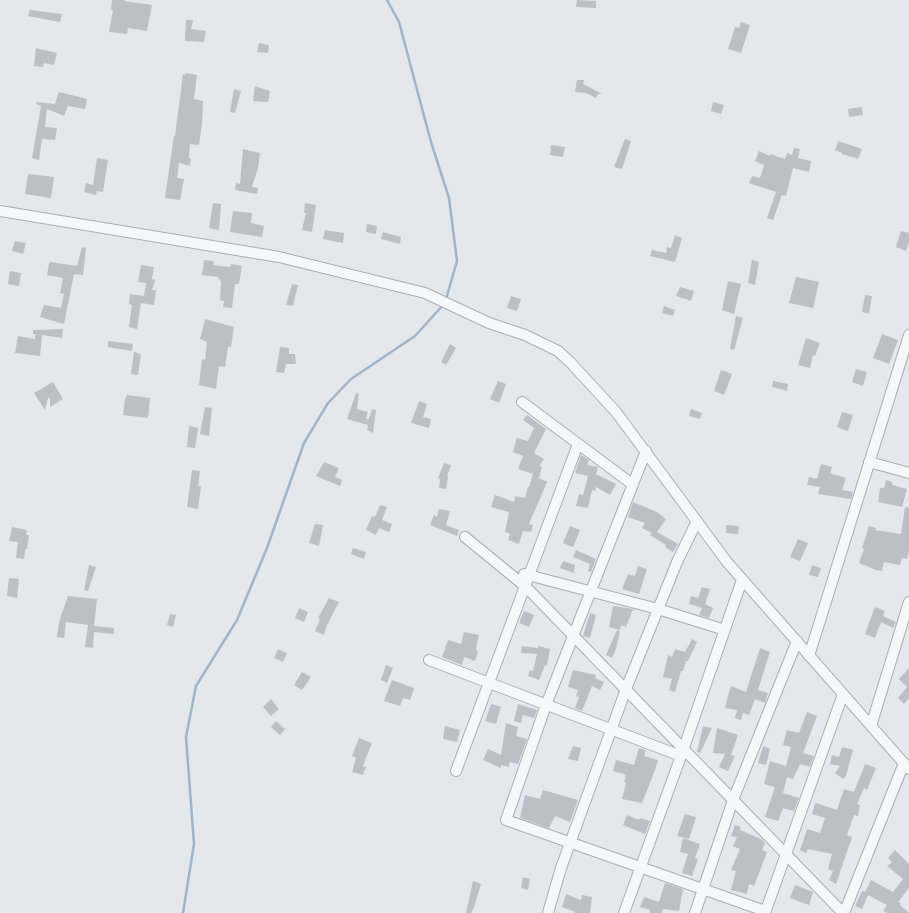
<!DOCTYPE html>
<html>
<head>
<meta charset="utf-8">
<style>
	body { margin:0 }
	canvas { display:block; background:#e4e7eb }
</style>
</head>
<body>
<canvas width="909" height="913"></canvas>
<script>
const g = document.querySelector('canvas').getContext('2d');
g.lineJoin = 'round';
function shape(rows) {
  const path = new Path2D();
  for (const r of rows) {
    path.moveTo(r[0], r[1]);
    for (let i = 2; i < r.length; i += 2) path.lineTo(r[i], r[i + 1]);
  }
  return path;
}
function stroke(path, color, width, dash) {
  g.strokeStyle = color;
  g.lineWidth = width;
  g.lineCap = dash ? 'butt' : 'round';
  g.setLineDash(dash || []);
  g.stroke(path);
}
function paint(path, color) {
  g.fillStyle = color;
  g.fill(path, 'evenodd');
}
const stream = shape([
	[387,0,399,22,431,142,449,198,457,261,446,299],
	[183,913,194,844,186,737,196,686,237,620,267,548,304,443,328,403,351,379,415,336,444,304]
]);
const building = shape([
	[112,0,125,0,124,1,152,5,147,31,128,28,127,34,109,32,113,10,111,9],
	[577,0,596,1,596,8,576,7],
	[30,10,62,14,60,22,28,16],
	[186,20,193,20,191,29,206,31,204,42,185,41],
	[741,22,750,25,741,53,728,49,735,27,739,28],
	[259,43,269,45,268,53,257,52],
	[36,48,57,53,54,65,44,63,43,67,34,66],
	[186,73,197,75,194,99,203,101,202,124,199,145,190,144,189,158,191,159,190,166,179,163,177,178,184,179,180,200,165,198,174,135,175,136,183,74,185,75],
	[577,80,584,80,583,84,602,94,598,94,596,98,586,93,575,92],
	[255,86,270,91,268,102,253,101],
	[234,89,241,91,235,113,230,112],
	[59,92,87,99,85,109,68,106,64,116,47,109,45,127,57,128,55,140,42,139,39,160,32,158,41,106,36,104,37,102,55,104],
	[713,102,724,105,721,114,711,111],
	[862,107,863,115,849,117,848,109],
	[625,139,631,141,622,169,614,167],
	[838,141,862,149,858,159,842,154,842,153,835,150],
	[551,145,565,147,563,157,550,155],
	[794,148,800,149,798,158,811,161,809,172,793,168,786,196,782,195,773,220,767,218,776,192,749,183,752,176,760,178,764,165,755,161,759,151,770,156,770,154,785,159,787,153,792,155],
	[243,149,260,153,258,168,252,187,258,188,257,194,235,190,236,183,240,184],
	[97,158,108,160,103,192,97,191,96,195,84,192,86,183,93,185],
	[28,174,54,177,51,198,25,194],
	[213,203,221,204,219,230,209,228],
	[305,203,316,205,312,232,302,230,306,213,304,213],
	[233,211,252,213,251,223,264,226,262,237,230,232],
	[367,224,377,226,376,234,366,232],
	[325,230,344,233,343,243,323,239],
	[901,231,909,233,909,242,906,251,896,247],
	[383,232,401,237,400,244,381,239],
	[675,235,682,238,675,262,650,256,652,250,666,253,667,247,671,248],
	[15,241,26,243,23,254,12,251],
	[82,247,86,248,83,275,74,274,64,324,40,317,44,305,61,308,64,294,60,293,63,278,47,275,49,264,50,262,77,266],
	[204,260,214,261,213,265,230,267,231,264,242,266,239,284,235,284,232,308,223,307,224,301,220,300,221,282,218,277,202,275],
	[752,260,759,262,755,285,748,283],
	[141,265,154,267,152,279,155,280,152,290,156,290,154,305,141,303,137,329,129,327,132,305,129,304,130,294,144,296,146,283,138,282],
	[10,271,21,273,19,286,8,284],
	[796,277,819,282,813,308,789,303],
	[728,281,741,284,734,314,722,310],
	[292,284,298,285,293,306,286,305],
	[680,287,694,291,691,301,676,296],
	[865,295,872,296,869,314,862,312],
	[511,296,521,299,517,311,507,308],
	[664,306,675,310,673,316,662,313],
	[736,316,743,318,734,350,730,349],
	[205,319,234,327,231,347,228,347,225,367,219,366,216,389,199,385,202,359,205,360,207,342,200,339],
	[63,329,62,338,42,335,40,356,15,353,18,336,35,339,35,334,42,335,33,334,33,330],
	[882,334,898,340,889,364,873,358],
	[806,338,820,343,815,356,813,355,810,368,798,365],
	[108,341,133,344,132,351,108,347],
	[450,344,456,348,446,365,441,362],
	[280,347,289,348,289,354,295,354,296,364,286,364,284,373,276,372],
	[134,352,141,354,138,375,131,374],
	[856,369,867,372,863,386,852,382],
	[721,370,732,374,724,395,714,391],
	[498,381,506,384,499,403,490,399],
	[773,381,788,384,787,391,772,387],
	[53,382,63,399,50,407,50,398,48,398,45,410,34,393],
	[356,393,359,394,357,409,368,412,366,419,369,419,372,409,376,410,373,433,367,430,368,425,347,419],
	[127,395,150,398,148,418,123,415,125,399],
	[419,401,427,404,423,417,431,419,429,428,411,423],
	[205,407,212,408,209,436,200,434],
	[691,409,702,413,700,419,689,416],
	[842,412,853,415,848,431,837,427],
	[527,415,546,429,534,453,544,459,539,466,542,467,539,478,547,482,529,524,533,525,531,532,523,531,519,544,508,540,510,534,505,532,509,512,491,507,495,495,514,502,515,496,525,498,528,487,529,487,533,474,518,469,523,456,513,452,517,438,528,441,534,428,523,420],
	[189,426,198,428,195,448,187,447],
	[581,455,589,460,587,465,598,467,596,474,616,484,610,495,596,487,595,491,592,490,588,508,576,506,579,494,583,495,588,476,575,473],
	[324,462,339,468,335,477,342,480,340,486,316,476],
	[444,463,451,465,447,476,448,477,446,489,439,488,440,479,438,478],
	[821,464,832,467,830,473,846,478,842,490,853,492,851,499,818,494,820,487,807,485,809,477,817,479],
	[192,470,200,471,198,486,201,486,198,509,187,507],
	[886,480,892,482,892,485,907,489,902,507,878,502,880,488,884,488],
	[633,502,657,512,666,519,657,532,678,544,673,552,665,547,666,545,650,535,652,533,642,528,645,523,628,517],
	[380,505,387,507,382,520,392,524,389,532,379,528,376,535,366,530,372,516,375,517],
	[905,507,909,508,909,550,907,559,902,558,900,565,884,562,882,571,876,570,859,563,864,549,862,548,869,526,876,528,875,530,901,534],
	[439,509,450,511,446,525,459,530,457,536,430,525,434,515,437,517],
	[315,524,323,525,319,546,309,543],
	[726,525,739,526,738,534,726,533],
	[570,526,580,530,573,547,563,543],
	[12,527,27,530,26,535,29,535,27,549,25,549,24,559,16,558,18,542,9,541],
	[798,539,808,543,800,561,790,557],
	[353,548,366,552,364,559,351,554],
	[576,550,596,559,591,572,588,571,590,564,573,557],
	[563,561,575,565,574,573,560,568],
	[89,565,96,567,88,591,84,590],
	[812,565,821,568,818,577,809,575],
	[638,566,647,569,639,594,622,589,628,574,635,576],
	[9,578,19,579,17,598,7,596],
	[702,587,710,589,705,604,713,608,709,618,699,615,702,608,689,604,691,596,698,598],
	[68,596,97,599,94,626,114,628,114,634,94,632,93,648,85,647,88,625,66,622,64,638,57,637,59,622],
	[329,598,339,602,327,625,324,635,315,631,320,619,318,618],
	[613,606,633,609,626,627,621,625,620,630,609,627],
	[875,607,885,611,883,616,896,622,893,628,881,622,875,638,865,634],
	[299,608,308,612,304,622,295,618],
	[524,611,534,615,529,627,519,623],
	[590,613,596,615,590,638,583,636],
	[170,614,176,615,173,627,167,625],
	[617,630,620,631,616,649,612,658,606,655],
	[464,632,479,635,476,649,478,652,475,661,464,657,462,665,442,657,448,640,461,644],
	[692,639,697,642,688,661,686,661,683,671,681,671,675,692,669,690,672,679,663,677,668,655,672,657,675,649,685,652],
	[522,646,538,648,538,646,550,649,547,666,545,665,539,680,528,676,530,670,533,671,537,654,521,653],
	[760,648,770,652,758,690,768,693,765,703,755,699,749,715,743,713,741,720,735,718,737,710,725,708,728,696,731,686,746,692],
	[278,649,287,653,283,662,274,658],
	[386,665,393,668,387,683,381,680],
	[909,668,909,698,904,704,898,698,907,687,899,679],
	[573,670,596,675,595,678,604,682,600,690,592,686,582,711,575,708,579,697,576,696,578,690,568,687],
	[302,672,311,677,302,690,294,685],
	[392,680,414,688,410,700,403,698,400,706,384,701],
	[271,699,279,709,271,716,263,707],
	[491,704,501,707,496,724,485,721],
	[518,704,537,710,534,718,523,715,521,723,514,721],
	[807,712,817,716,803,753,814,756,810,767,800,764,793,779,787,777,783,793,799,798,794,811,783,808,778,821,765,817,775,787,764,784,770,761,786,766,791,747,783,745,787,730,799,733],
	[276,721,285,729,280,735,271,727],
	[506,723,518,727,516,736,527,739,518,764,510,762,509,767,501,765,501,768,483,760,488,749,501,755],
	[445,726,460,730,457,742,443,739],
	[703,726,712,728,700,753,697,752],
	[717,728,738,735,731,755,726,754,735,756,728,771,719,767,725,754,713,753],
	[359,738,372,743,363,766,366,767,363,775,352,772,356,758,352,756],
	[573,746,581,748,578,761,568,759],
	[763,746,770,749,766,765,758,763],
	[842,747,853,750,846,776,843,779,835,773,840,766,830,764,832,755,839,757],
	[639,748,646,750,644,756,658,760,654,773,642,803,622,799,626,783,624,782,626,775,613,771,616,760,634,765],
	[865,764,876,768,867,790,864,788,857,804,860,805,858,816,854,815,847,835,852,837,836,884,829,880,833,871,828,869,832,854,808,849,806,853,800,850,807,829,820,833,825,818,812,814,815,804,816,803,837,810,844,789,854,792],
	[543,790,578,800,570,822,555,816,549,828,520,818,525,795,540,799],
	[685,814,696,817,689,839,677,836],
	[627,815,639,820,640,818,650,821,645,834,623,825],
	[735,825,741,827,740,830,761,839,765,843,762,850,767,852,754,886,749,884,747,894,731,890,736,871,731,870,740,849,733,846,737,837,731,836],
	[683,838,700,844,695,858,698,859,692,876,682,873,688,854,680,852],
	[895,850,909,864,909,888,898,902,901,903,900,905,909,913,888,913,883,911,887,905,868,895,862,909,855,906,862,891,865,892,871,880,893,892,903,879,887,866,892,862,888,858],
	[523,877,530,879,528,890,521,888],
	[473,881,481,884,474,907,471,913,466,913],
	[665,883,683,889,679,911,663,909,662,913,650,913,650,910,640,907,644,897,659,902],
	[795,885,813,892,809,905,790,898],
	[566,894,581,900,582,895,592,897,590,913,575,913,575,912,562,907]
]);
const street = shape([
	[0,211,279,257,425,293,489,323,525,335,558,351,570,362,616,412,727,562,909,769],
	[522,402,632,484],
	[646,451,546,705,506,820,765,911],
	[869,462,909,473],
	[465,537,526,587,843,913],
	[524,574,658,609,725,630],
	[809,656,909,335],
	[429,660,681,756],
	[871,726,909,602],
	[456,771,578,444],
	[548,913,561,868,626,689,677,562,697,521],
	[624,913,681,756,742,580],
	[695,913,733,800,797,641],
	[765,913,843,694],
	[844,913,904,763]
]);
stroke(stream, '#a2b5c8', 2.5);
paint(building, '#bbc0c7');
stroke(street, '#a9aeb5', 12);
stroke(street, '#f6f7f9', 10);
</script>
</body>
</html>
